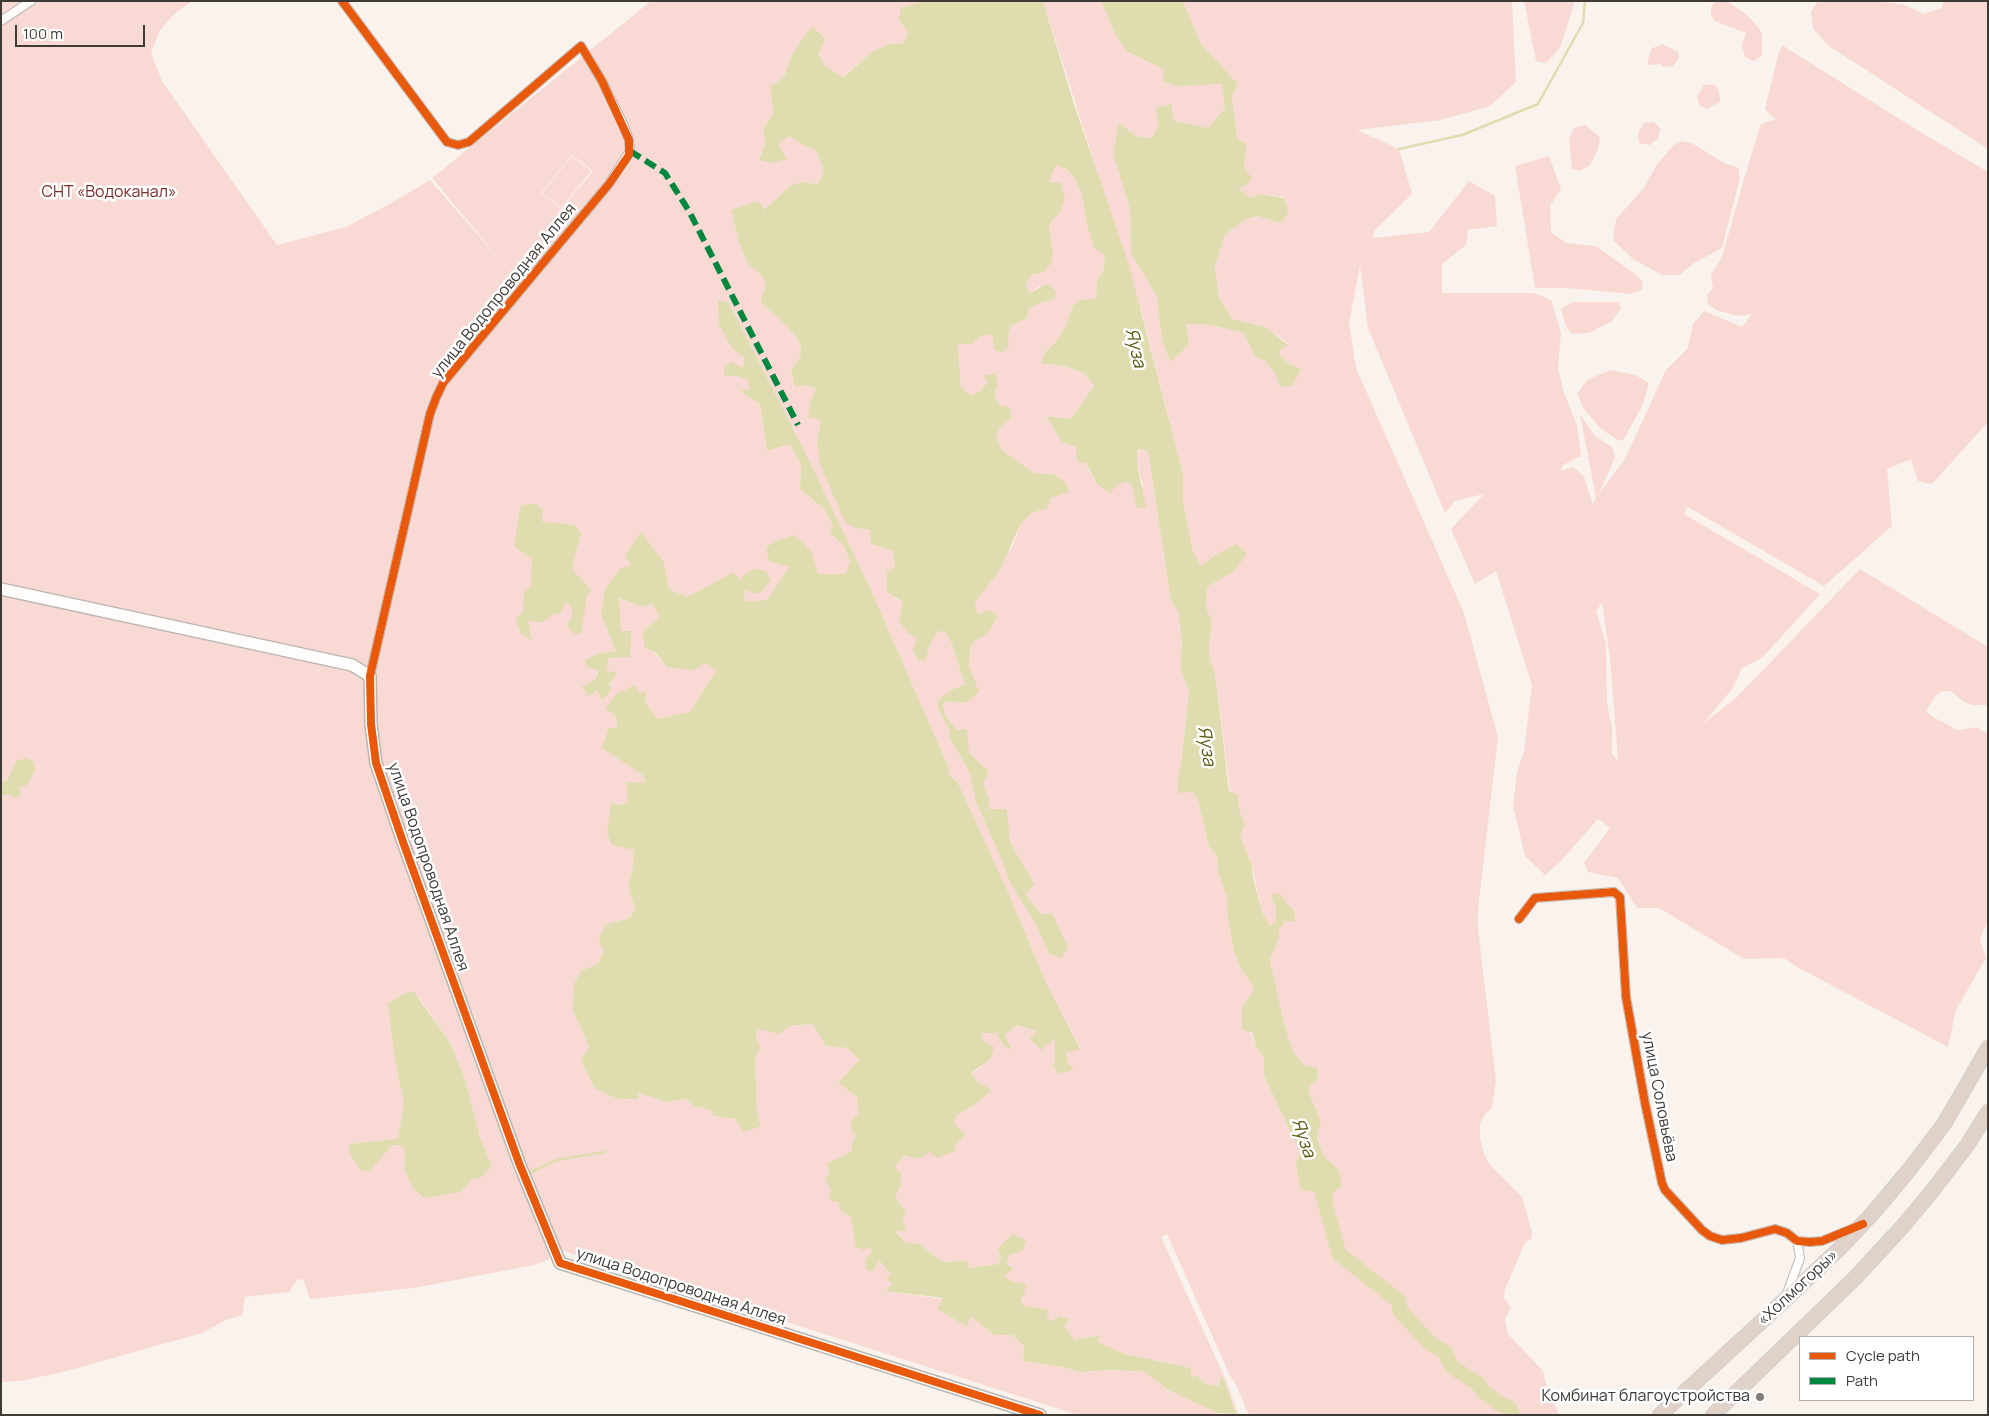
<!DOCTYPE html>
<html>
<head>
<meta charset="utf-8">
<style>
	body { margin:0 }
	#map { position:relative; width:1989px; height:1416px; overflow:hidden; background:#faf3ed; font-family:Manrope,sans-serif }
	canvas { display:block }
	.frame { position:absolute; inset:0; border:2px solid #3e3a36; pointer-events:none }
	.legend { position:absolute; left:1799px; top:1336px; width:175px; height:65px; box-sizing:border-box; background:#fff; border:1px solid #b2b0af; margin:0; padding:6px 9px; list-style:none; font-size:15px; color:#3e3a36 }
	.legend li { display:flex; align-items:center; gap:10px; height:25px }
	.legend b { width:25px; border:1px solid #b2b0af }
	.scale { position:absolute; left:15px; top:25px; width:130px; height:22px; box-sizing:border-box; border:2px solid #3e3a36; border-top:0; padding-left:6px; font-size:15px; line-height:18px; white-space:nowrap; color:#3e3a36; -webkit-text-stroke:4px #fff; paint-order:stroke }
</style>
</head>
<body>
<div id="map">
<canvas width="1989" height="1416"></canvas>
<div class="frame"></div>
<ul class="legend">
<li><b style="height:6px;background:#e8590c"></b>Cycle path</li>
<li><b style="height:6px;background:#00873e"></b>Path</li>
</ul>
<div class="scale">100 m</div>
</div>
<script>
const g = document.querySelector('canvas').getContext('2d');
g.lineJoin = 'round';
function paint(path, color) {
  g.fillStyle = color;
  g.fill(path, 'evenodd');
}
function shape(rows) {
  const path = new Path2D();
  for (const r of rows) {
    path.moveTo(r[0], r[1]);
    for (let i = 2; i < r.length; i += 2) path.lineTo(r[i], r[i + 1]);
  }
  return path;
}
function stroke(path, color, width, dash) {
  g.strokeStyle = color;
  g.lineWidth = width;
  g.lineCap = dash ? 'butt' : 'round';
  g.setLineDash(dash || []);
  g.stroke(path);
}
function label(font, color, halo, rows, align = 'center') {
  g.font = font + ' Manrope,sans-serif';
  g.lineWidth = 5;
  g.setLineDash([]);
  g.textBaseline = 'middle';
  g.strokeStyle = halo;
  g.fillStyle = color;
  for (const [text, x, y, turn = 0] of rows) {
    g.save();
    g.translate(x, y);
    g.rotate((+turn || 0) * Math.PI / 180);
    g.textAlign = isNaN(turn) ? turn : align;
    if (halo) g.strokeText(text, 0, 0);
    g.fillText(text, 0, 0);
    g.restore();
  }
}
const green = shape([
	[1,1,192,1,173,15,159,32,151,53,162,81,277,245,346,227,393,202,430,180,506,267,432,178,651,1,923,1,899,20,908,32,904,43,890,44,875,50,842,77,825,67,818,53,791,57,784,77,770,87,773,114,763,129,765,144,759,159,787,159,778,144,789,136,804,146,816,150,824,171,818,184,801,182,790,186,764,210,731,210,739,242,748,264,761,275,766,285,760,302,788,327,800,343,801,355,791,370,795,386,804,385,816,389,811,400,821,420,817,440,855,528,870,530,871,544,893,551,895,567,895,598,903,602,925,660,931,642,938,630,945,632,952,644,965,685,953,689,939,711,949,729,950,739,969,771,976,802,1000,856,1011,885,1036,924,1049,954,1068,946,1052,914,1041,914,1025,894,1035,885,1010,842,1007,810,988,810,990,801,983,784,989,771,969,753,957,730,946,717,943,705,947,701,966,703,971,644,988,633,978,614,975,602,1013,545,1020,525,1032,513,1048,508,1053,474,1034,473,1002,450,996,436,1001,426,1010,419,994,395,998,385,987,383,980,391,971,396,961,387,958,344,971,344,980,336,993,334,1008,337,1011,326,1027,318,1028,309,1042,302,1055,299,1040,286,1030,293,1025,285,1032,275,1044,272,1053,253,1049,225,1060,212,1049,182,1056,165,1068,170,1074,178,1081,191,1087,224,1105,255,1103,272,1097,280,1096,300,1080,300,1073,305,1065,327,1055,343,1045,352,1042,362,1063,366,1084,373,1094,386,1071,419,1046,416,1062,442,1076,447,1097,484,1117,485,1128,480,1133,488,1143,486,1137,464,1139,448,1148,451,1171,601,1178,611,1182,642,1180,668,1189,691,1182,757,1178,777,1178,792,1192,792,1198,800,1209,847,1217,855,1218,872,1227,898,1227,913,1234,951,1241,969,1249,980,1254,991,1242,1007,1256,1047,1264,1057,1264,1076,1296,1143,1302,1150,1320,1204,1328,1210,1334,1192,1338,1169,1323,1155,1317,1137,1321,1120,1309,1094,1310,1085,1318,1078,1317,1069,1304,1065,1293,1052,1284,1023,1270,960,1279,939,1279,930,1285,921,1295,912,1287,903,1282,895,1271,898,1276,908,1277,921,1270,926,1262,912,1252,866,1240,835,1245,825,1239,809,1238,796,1230,791,1215,672,1210,660,1209,648,1212,621,1206,607,1207,587,1233,572,1215,555,1201,566,1193,551,1183,501,1183,474,1143,317,1043,1,1101,1,1114,32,1126,51,1165,70,1178,86,1222,83,1225,108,1208,128,1173,121,1171,104,1152,138,1136,136,1120,124,1113,154,1130,209,1131,253,1157,297,1162,340,1170,361,1189,345,1186,324,1211,325,1244,333,1255,357,1264,360,1276,373,1281,387,1301,369,1288,363,1278,352,1288,344,1265,327,1232,319,1219,297,1215,267,1225,234,1247,219,1257,216,1281,223,1289,212,1284,197,1261,194,1251,198,1237,189,1251,179,1244,166,1247,144,1237,138,1232,96,1238,84,1201,44,1183,1,1512,1,1516,82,1490,106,1441,120,1357,130,1399,149,1412,194,1374,231,1373,238,1429,232,1469,181,1495,196,1497,226,1468,230,1466,245,1442,264,1442,293,1534,293,1551,300,1561,333,1558,368,1564,393,1577,425,1581,456,1563,465,1560,471,1573,467,1583,475,1593,504,1596,498,1580,414,1595,436,1613,448,1615,458,1598,495,1625,459,1666,370,1688,348,1693,324,1704,311,1742,327,1752,314,1738,316,1716,310,1708,304,1707,295,1713,288,1711,275,1722,257,1744,179,1761,124,1776,119,1770,115,1765,109,1778,55,1782,45,1912,127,1988,172,1988,422,1932,484,1918,481,1911,459,1887,469,1892,526,1824,586,1688,507,1684,514,1820,594,1763,657,1742,668,1732,689,1703,724,1737,697,1860,569,1988,647,1988,705,1972,705,1964,702,1950,691,1942,691,1935,696,1926,711,1933,717,1958,730,1977,727,1988,734,1988,920,1980,940,1986,958,1956,1010,1948,1047,1797,967,1784,958,1744,959,1659,908,1637,908,1618,878,1588,872,1584,863,1610,828,1598,819,1561,861,1545,875,1525,856,1513,806,1517,772,1524,751,1532,685,1496,571,1475,584,1451,529,1484,494,1455,501,1445,513,1368,328,1360,266,1349,323,1356,368,1464,613,1498,737,1478,910,1478,929,1496,1080,1492,1108,1485,1114,1480,1124,1480,1137,1484,1154,1490,1165,1522,1197,1532,1232,1532,1238,1525,1243,1505,1289,1504,1298,1511,1308,1505,1319,1508,1334,1543,1371,1546,1385,1559,1415,1250,1415,1247,1411,1237,1387,1230,1376,1167,1234,1161,1237,1225,1378,1238,1413,1236,1415,1233,1415,1236,1413,1224,1379,1220,1376,1219,1386,1206,1384,1196,1375,1191,1377,1191,1368,1125,1354,1096,1342,1101,1335,1075,1340,1064,1326,1070,1321,1051,1323,1047,1315,1048,1309,1023,1306,1023,1283,1012,1282,1004,1276,1012,1268,1007,1265,1009,1255,1001,1257,998,1264,969,1268,968,1260,943,1262,919,1244,906,1243,895,1230,906,1229,903,1219,906,1212,895,1198,901,1185,894,1168,905,1155,953,1123,956,1116,979,1102,991,1090,978,1082,971,1073,981,1067,981,1033,996,1033,1003,1045,1012,1049,1005,1035,1017,1025,1055,1037,1055,1062,1068,1063,1066,1053,1080,1048,1045,980,1008,892,958,783,950,776,947,764,870,588,806,454,729,303,719,301,733,349,747,359,742,368,736,376,748,380,751,389,741,391,760,404,767,451,790,444,801,465,800,489,825,510,833,526,830,533,844,546,850,562,845,574,818,574,812,553,789,567,767,600,747,603,739,581,734,573,687,597,669,589,664,563,631,565,605,589,616,651,601,653,595,680,602,700,616,673,605,670,609,658,630,657,632,632,621,631,618,598,642,607,653,604,659,617,643,632,654,652,667,667,705,663,716,671,690,712,657,719,645,701,647,691,640,693,616,717,617,728,602,748,645,776,645,783,628,802,619,805,612,802,635,850,633,867,628,885,635,910,629,918,605,925,603,951,599,963,581,971,573,1011,589,1046,581,1061,595,1089,618,1099,639,1099,638,1093,667,1102,685,1099,694,1106,711,1110,714,1116,735,1119,761,1126,757,1113,755,1057,761,1049,756,1037,758,1029,814,1024,826,1046,847,1048,859,1060,838,1083,857,1097,858,1114,856,1135,852,1143,852,1151,827,1163,829,1174,824,1178,838,1202,850,1216,856,1246,869,1245,872,1253,865,1260,877,1258,891,1275,893,1284,885,1291,943,1299,937,1309,967,1327,971,1315,994,1335,1012,1335,1024,1346,1023,1361,1063,1367,1080,1372,1113,1370,1145,1372,1168,1390,1217,1413,1227,1415,1078,1415,561,1250,536,1199,483,1042,442,930,431,933,451,992,451,996,457,1004,469,1036,514,1171,516,1170,552,1252,548,1260,534,1265,414,1288,310,1299,303,1279,297,1280,289,1292,245,1297,242,1315,226,1320,202,1333,67,1371,21,1381,1,1382],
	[572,155,593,171,561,209,541,193],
	[1602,603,1610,658,1618,760,1612,754,1612,727,1607,703,1606,643,1596,611],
	[419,998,449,1041,464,1076,481,1140,492,1166,472,1179,461,1192,412,1187,404,1169,405,1152,401,1145,392,1145,379,1158,349,1144,398,1140,404,1103,396,1067],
	[1524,1,1575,1,1560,48,1546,63,1536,61],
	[1716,1,1727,1,1747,15,1759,28,1762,34,1762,56,1754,61,1745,57,1742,45,1746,33,1715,21,1711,15,1711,7],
	[1818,1,1876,1,1905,5,1924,14,1942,8,1943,1,1988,1,1988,149,1829,46,1813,29,1811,12],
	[1662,44,1678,52,1679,58,1673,66,1663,67,1660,64,1647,65,1651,49],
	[1714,84,1719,90,1720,102,1707,109,1699,105,1697,96,1704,85],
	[1654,122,1660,128,1658,139,1650,145,1639,143,1638,134,1644,123],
	[1585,125,1600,137,1598,149,1590,165,1580,171,1572,169,1569,139,1574,128],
	[1682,141,1693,144,1724,163,1737,167,1739,169,1739,182,1722,248,1694,263,1680,275,1662,275,1633,259,1613,240,1616,219,1644,188,1657,164,1673,146],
	[572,156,591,171,561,208,542,193],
	[1549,156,1561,189,1550,206,1551,232,1566,243,1596,246,1635,274,1642,281,1643,289,1631,294,1566,288,1535,288,1515,166],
	[1573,302,1619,302,1621,309,1612,321,1589,333,1572,334,1565,324,1561,309],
	[1610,370,1635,375,1649,383,1643,404,1624,439,1619,441,1600,428,1584,409,1577,394,1587,380]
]);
const water = shape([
	[923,1,1043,1,1074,104,1129,265,1183,474,1183,501,1193,551,1201,566,1215,555,1237,544,1247,554,1233,572,1207,587,1206,607,1212,621,1209,648,1210,660,1215,672,1229,791,1238,795,1239,809,1245,825,1240,835,1252,866,1253,877,1262,912,1270,926,1276,921,1276,908,1271,898,1273,893,1282,895,1287,903,1295,912,1294,921,1285,921,1279,930,1279,939,1270,960,1284,1023,1293,1052,1304,1065,1317,1068,1318,1078,1310,1085,1309,1093,1321,1121,1317,1137,1323,1155,1338,1169,1342,1185,1334,1192,1328,1210,1320,1204,1315,1192,1300,1189,1296,1162,1302,1150,1296,1143,1264,1076,1264,1057,1256,1047,1252,1032,1242,1029,1242,1007,1254,990,1249,980,1241,969,1234,951,1227,913,1227,898,1218,872,1217,855,1209,847,1198,800,1192,792,1178,793,1178,777,1182,757,1189,691,1180,668,1182,642,1178,611,1171,601,1148,451,1138,449,1137,464,1146,507,1137,508,1133,488,1128,481,1117,485,1110,493,1097,484,1086,463,1077,462,1076,447,1062,442,1046,416,1071,419,1094,386,1084,373,1063,366,1041,363,1045,352,1055,343,1065,327,1073,305,1080,300,1096,299,1097,280,1103,272,1105,255,1094,248,1087,224,1081,191,1074,178,1068,170,1056,165,1049,182,1061,183,1065,199,1060,212,1049,225,1053,253,1051,263,1044,272,1032,275,1025,285,1030,293,1047,284,1056,291,1055,299,1042,302,1028,309,1027,318,1011,326,1008,337,1009,346,1002,352,994,350,993,334,980,336,972,344,958,344,961,387,971,396,980,391,987,383,984,375,995,374,998,385,994,395,1000,405,1010,408,1011,419,1001,426,996,436,1002,450,1034,473,1053,474,1065,482,1069,492,1050,498,1048,508,1032,513,1020,525,1000,570,975,602,978,614,991,610,997,616,988,633,971,644,969,666,979,692,966,703,947,701,943,705,946,717,957,730,967,729,969,753,989,771,983,784,990,801,988,809,1007,809,1010,842,1035,885,1025,894,1041,914,1052,914,1068,946,1062,958,1049,954,1036,924,1011,885,1000,856,976,802,969,771,950,739,949,729,939,711,937,701,953,689,965,685,952,644,945,632,938,631,931,642,925,661,918,661,913,649,917,638,907,632,899,620,903,602,887,592,887,571,895,567,893,551,871,544,870,530,855,528,845,522,820,464,817,440,821,420,808,417,811,400,816,389,804,385,795,387,791,370,801,355,800,343,788,327,760,302,766,285,761,275,748,264,739,242,731,210,759,201,764,210,790,186,801,182,818,184,824,171,816,150,804,146,789,136,778,144,787,159,771,163,759,160,765,144,763,129,773,114,770,87,784,77,791,57,805,35,813,27,825,39,818,54,826,67,843,77,875,50,890,44,904,43,908,32,899,20,901,8],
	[1101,1,1183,1,1201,44,1238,84,1232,96,1237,138,1247,144,1244,166,1252,179,1246,185,1238,189,1251,198,1261,194,1284,198,1289,212,1281,223,1257,216,1247,219,1225,234,1215,267,1219,297,1232,319,1265,327,1288,345,1278,352,1288,363,1301,369,1293,385,1280,387,1275,373,1264,360,1255,357,1244,333,1211,325,1186,324,1189,345,1170,362,1162,340,1157,297,1131,253,1130,209,1113,154,1119,123,1136,136,1152,138,1159,124,1155,108,1171,104,1174,121,1208,128,1225,108,1222,84,1178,86,1162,81,1165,70,1126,51,1114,32],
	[718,300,729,303,806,454,870,588,947,764,950,776,958,783,1008,892,1045,980,1080,1049,1066,1053,1068,1063,1074,1070,1060,1074,1052,1065,1055,1062,1055,1038,1041,1050,1030,1039,1036,1031,1017,1025,1005,1035,1012,1050,1003,1045,996,1033,981,1033,983,1040,994,1047,990,1059,971,1073,978,1082,992,1090,979,1102,956,1116,954,1123,965,1135,956,1145,955,1151,937,1158,930,1152,919,1159,905,1155,894,1168,901,1173,901,1185,895,1198,906,1212,903,1219,906,1230,895,1231,906,1243,919,1244,943,1262,968,1260,969,1268,998,1264,1001,1257,998,1249,1012,1234,1026,1240,1023,1251,1009,1255,1007,1265,1013,1268,1005,1276,1012,1282,1023,1283,1026,1286,1022,1300,1023,1306,1048,1309,1047,1315,1051,1322,1060,1316,1070,1320,1064,1326,1075,1340,1102,1335,1097,1342,1125,1354,1191,1368,1191,1377,1196,1375,1206,1384,1219,1386,1220,1376,1224,1379,1236,1414,1217,1413,1168,1390,1145,1372,1113,1370,1080,1372,1063,1367,1023,1361,1024,1346,1012,1335,994,1335,971,1316,967,1327,937,1309,943,1298,885,1291,893,1284,886,1279,891,1275,878,1259,874,1271,867,1270,865,1260,872,1252,869,1246,864,1250,856,1247,850,1216,842,1212,838,1202,829,1200,831,1190,824,1178,829,1174,827,1163,852,1151,852,1143,856,1135,851,1130,851,1121,858,1114,857,1097,838,1083,859,1060,847,1048,826,1046,813,1024,789,1026,779,1034,758,1029,756,1037,761,1049,755,1057,757,1113,761,1126,744,1132,735,1119,714,1116,711,1110,694,1106,685,1099,667,1102,638,1093,639,1099,618,1099,595,1089,581,1061,589,1046,573,1011,574,984,581,971,599,963,603,951,599,940,605,925,629,918,635,910,628,885,633,867,634,850,612,845,607,833,611,802,619,805,628,802,626,782,645,783,644,776,602,748,609,728,617,728,616,717,606,708,616,694,635,685,640,693,647,690,645,701,657,719,690,712,716,671,705,663,695,670,667,667,655,652,645,648,642,632,659,617,653,604,642,607,619,598,621,631,632,631,630,657,609,658,606,670,617,673,609,685,611,691,602,700,597,690,588,696,582,686,595,680,598,671,586,666,585,660,601,653,616,651,601,614,605,589,620,569,631,565,625,556,641,532,664,563,669,589,687,597,734,572,740,581,744,574,755,569,766,571,771,580,759,594,743,590,746,602,767,600,789,567,769,561,766,548,775,541,794,535,802,541,812,553,818,574,845,574,850,562,844,546,830,533,833,526,825,510,800,489,801,465,790,444,767,451,760,404,740,391,750,389,748,380,736,376,724,375,724,367,733,362,742,368,746,359,733,349,719,325],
	[535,504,543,509,542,522,575,525,581,533,572,569,592,591,587,595,581,634,572,633,567,625,573,614,569,602,565,603,560,614,555,613,541,623,528,620,532,640,521,634,515,618,523,613,524,593,531,586,532,560,514,546,521,505],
	[26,758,33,761,35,769,30,781,25,786,20,787,19,790,21,793,16,799,8,794,1,796,2,782,8,780,16,761],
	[413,991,449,1041,464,1076,481,1140,492,1166,480,1178,472,1179,461,1192,424,1198,412,1187,404,1169,405,1152,401,1145,392,1145,369,1172,360,1170,350,1153,349,1144,398,1139,404,1103,396,1067,388,1003,404,994]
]);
const stream = shape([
	[1399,149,1462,135,1538,104,1583,23,1585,1],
	[527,1174,557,1160,605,1152]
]);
const river = shape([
	[1322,1191,1339,1254,1399,1301,1400,1311,1431,1344,1445,1352,1452,1367,1477,1383,1483,1391,1501,1405,1508,1407,1513,1415]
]);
const street = shape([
	[342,1,447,142,458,145,469,142,581,46,602,81,624,126,629,140,630,151,609,184,443,383,436,398,430,414,370,676],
	[1,21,31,1],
	[1519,919,1535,898,1614,892,1620,897,1626,997,1645,1103,1662,1183,1665,1190,1702,1230,1710,1236,1722,1240,1741,1238,1775,1229,1787,1233,1797,1241,1810,1242,1822,1241,1856,1227],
	[1786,1296,1800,1258,1797,1241]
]);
const secondary = shape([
	[1,589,352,665,370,676,371,724,376,763,403,842,519,1163,560,1263,1040,1415]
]);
const highway = shape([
	[1660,1415,1787,1298,1839,1249,1873,1213,1909,1170,1944,1124,1988,1048],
	[1713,1415,1855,1278,1903,1226,1933,1190,1968,1144,1988,1112]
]);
const quiet = shape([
	[630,151,665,173,689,211,798,425]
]);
const cycleway = shape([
	[342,1,447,142,458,145,469,142,581,46,602,81,629,140,629,155,609,184,443,383,436,398,430,414,370,676,371,724,376,763,403,842,519,1163,560,1263,1040,1415],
	[1519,919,1535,898,1614,892,1620,897,1626,997,1645,1103,1662,1183,1665,1190,1702,1230,1710,1236,1722,1240,1741,1238,1775,1229,1787,1233,1797,1241,1810,1242,1822,1241,1863,1224]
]);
const markers = [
	[1760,1397,5,"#807b76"]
];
const parkNames = [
	["СНТ «Водоканал»",109,193]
];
const streetNames = [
	["улица Водопроводная Аллея",504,291,-51],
	["улица Водопроводная Аллея",428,867,71],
	["улица Соловьёва",1659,1097,79],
	["улица Водопроводная Аллея",681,1287,18],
	["«Холмогоры»",1798,1288,-43]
];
const poiNames = [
	["Комбинат благоустройства",1750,1397]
];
const waterNames = [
	["Яуза",1135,348,77],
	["Яуза",1206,746,81],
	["Яуза",1303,1138,71]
];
paint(green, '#f9d9d4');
paint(water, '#dfdcaf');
stroke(stream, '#dfdcaf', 2.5);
stroke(river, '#dfdcaf', 15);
stroke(street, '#bbb6b2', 10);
stroke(secondary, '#bbb6b2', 14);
stroke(highway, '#d3d0cd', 16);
stroke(street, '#fefdfc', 8);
stroke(secondary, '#fefdfc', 11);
stroke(highway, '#e0d1c9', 14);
stroke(quiet, '#00873e', 6, [12, 6]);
stroke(cycleway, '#e8590c', 8);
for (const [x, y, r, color] of markers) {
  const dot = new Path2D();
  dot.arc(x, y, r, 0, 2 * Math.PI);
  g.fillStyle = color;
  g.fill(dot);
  stroke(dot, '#fff', 2);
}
label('16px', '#7b2b2c', '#fff', parkNames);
label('16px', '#3e3a36', '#fff', streetNames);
label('16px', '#3e3a36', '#fff', poiNames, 'right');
label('italic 18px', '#5c5911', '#fff', waterNames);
</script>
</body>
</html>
